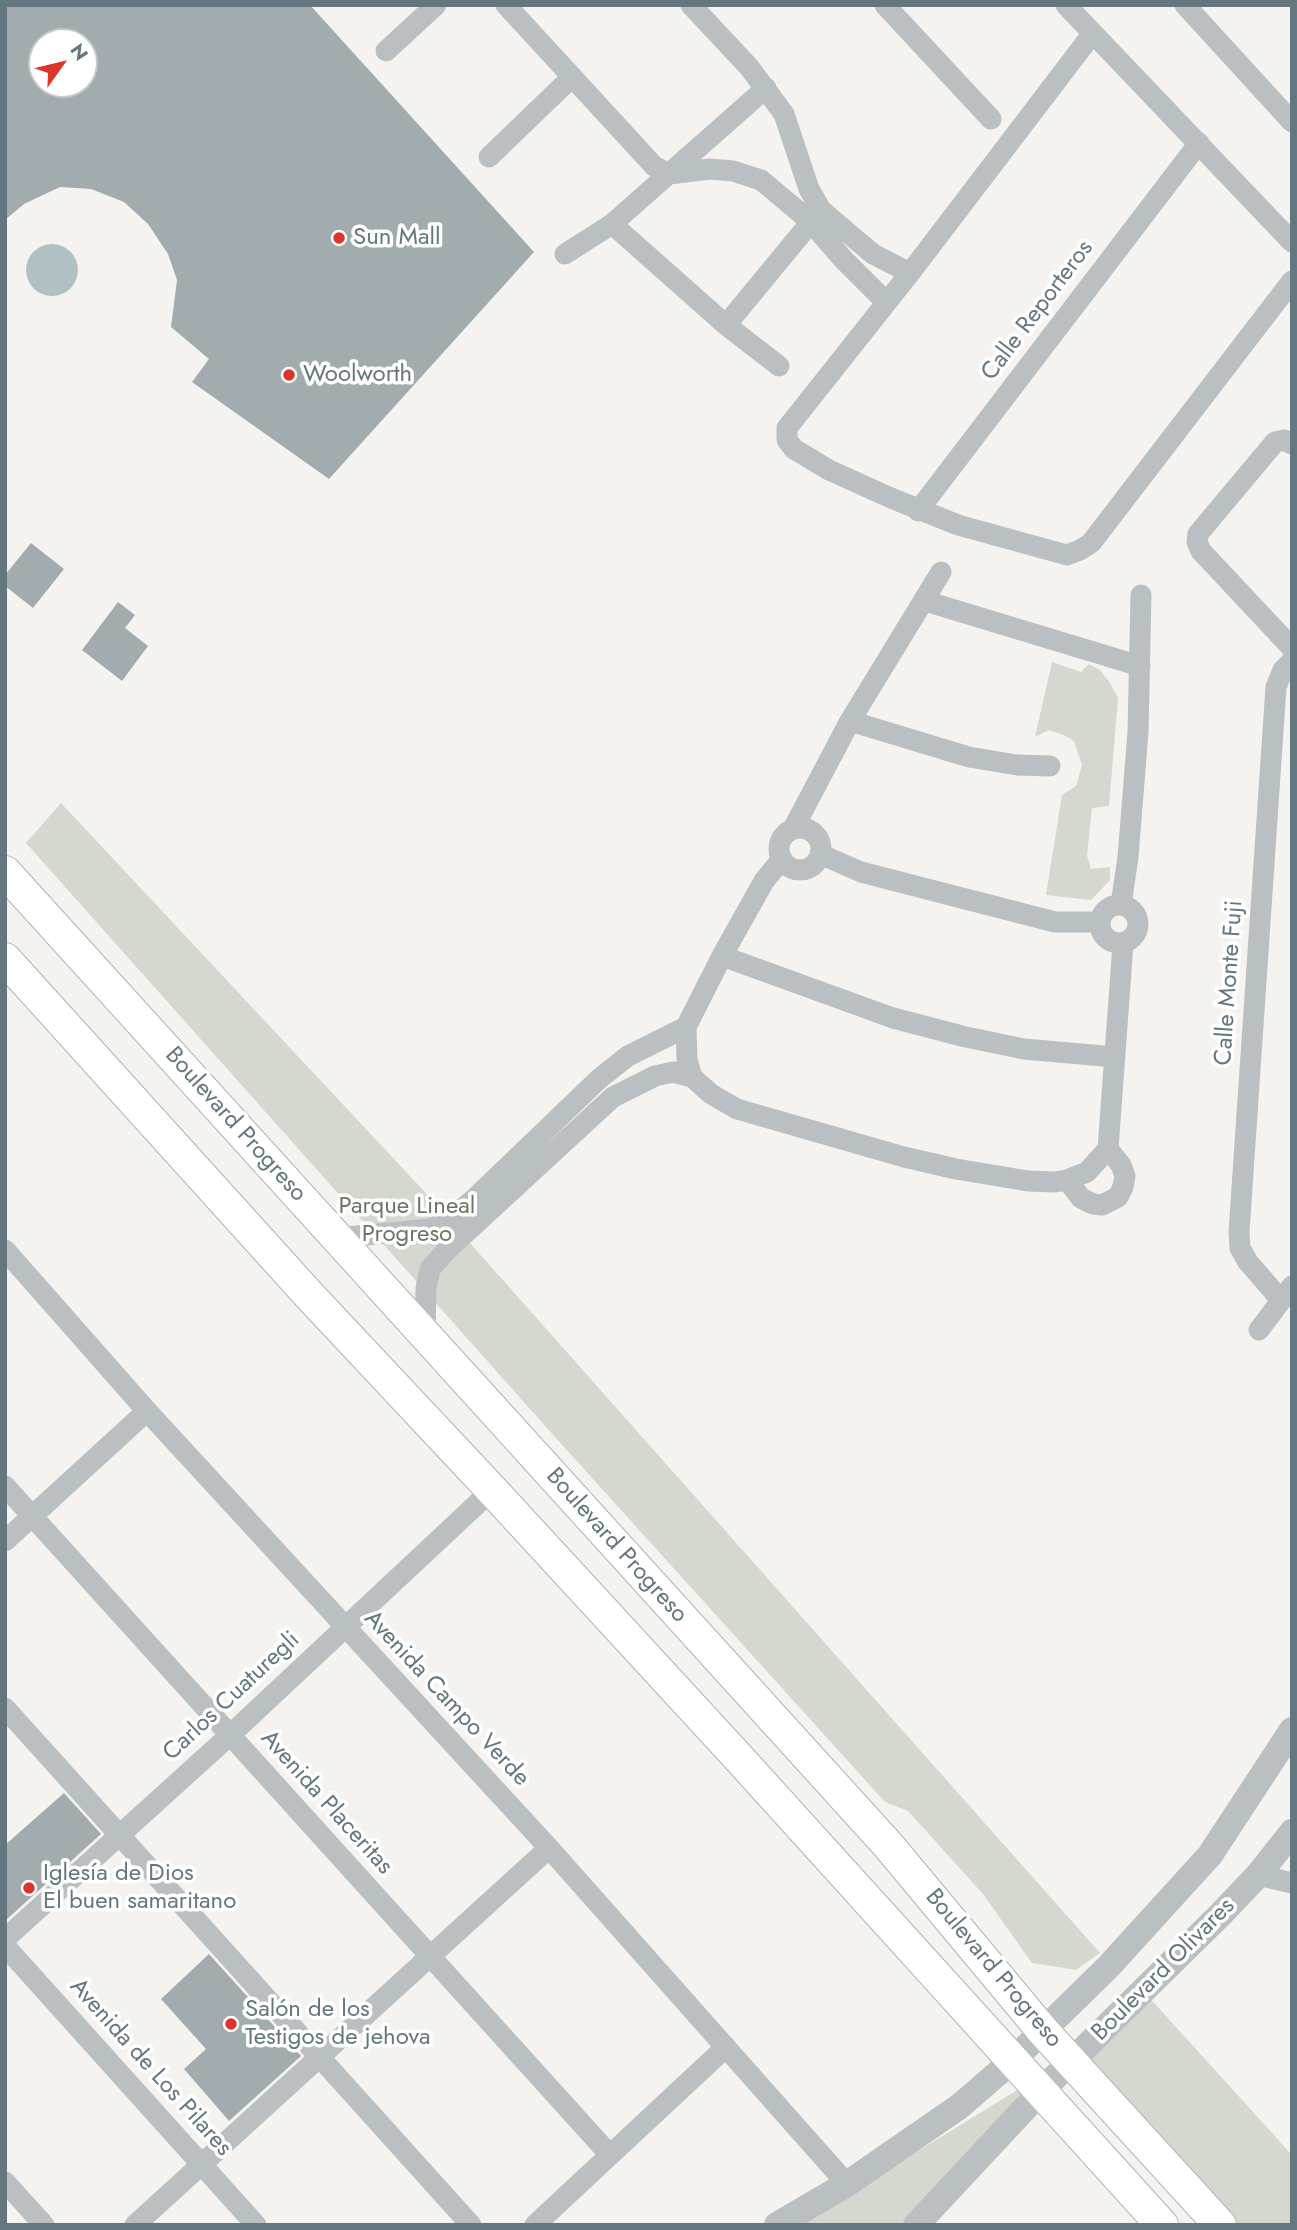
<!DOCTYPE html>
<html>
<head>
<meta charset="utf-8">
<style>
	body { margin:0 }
	#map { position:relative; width:1297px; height:2230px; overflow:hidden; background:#f4f3f0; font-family:Jost,sans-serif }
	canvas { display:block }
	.frame { position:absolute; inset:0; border:7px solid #64777f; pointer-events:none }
	.north { position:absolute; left:28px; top:28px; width:70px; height:70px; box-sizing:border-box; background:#fff; border:2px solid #c1c9cc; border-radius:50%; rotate:56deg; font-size:19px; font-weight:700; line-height:28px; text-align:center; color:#64777f }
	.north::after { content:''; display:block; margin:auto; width:24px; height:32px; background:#da3629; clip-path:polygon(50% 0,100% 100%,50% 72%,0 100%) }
</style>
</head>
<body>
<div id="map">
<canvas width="1297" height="2230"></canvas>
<div class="frame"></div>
<div class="north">N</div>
</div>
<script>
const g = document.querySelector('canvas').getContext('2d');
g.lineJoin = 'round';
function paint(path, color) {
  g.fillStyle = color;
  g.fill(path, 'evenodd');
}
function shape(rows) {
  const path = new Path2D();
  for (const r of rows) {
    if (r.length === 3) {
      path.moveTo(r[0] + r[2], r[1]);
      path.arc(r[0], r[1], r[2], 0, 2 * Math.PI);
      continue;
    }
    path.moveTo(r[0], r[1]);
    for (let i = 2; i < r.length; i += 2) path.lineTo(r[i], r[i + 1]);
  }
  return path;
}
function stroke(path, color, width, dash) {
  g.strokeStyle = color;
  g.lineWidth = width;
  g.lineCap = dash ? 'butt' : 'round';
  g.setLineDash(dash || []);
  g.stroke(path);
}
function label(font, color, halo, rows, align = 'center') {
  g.font = font + ' Jost,sans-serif';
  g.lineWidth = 7;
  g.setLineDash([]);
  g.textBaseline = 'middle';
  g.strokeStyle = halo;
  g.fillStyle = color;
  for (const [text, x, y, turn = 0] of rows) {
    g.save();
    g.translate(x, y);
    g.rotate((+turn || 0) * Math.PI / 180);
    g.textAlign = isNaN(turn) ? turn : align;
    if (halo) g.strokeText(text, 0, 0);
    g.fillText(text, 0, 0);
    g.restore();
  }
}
const green = shape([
	[1052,662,1081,672,1089,664,1100,670,1110,683,1118,698,1109,806,1092,808,1087,856,1091,869,1110,867,1110,880,1091,900,1046,895,1062,795,1076,786,1082,765,1074,741,1064,735,1049,730,1035,737],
	[61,803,423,1190,1100,1953,1076,1970,1032,1963,983,1894,908,1811,885,1802,555,1437,26,843],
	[1146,1994,1292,2155,1292,2225,1236,2225,1086,2058],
	[1027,2084,929,2225,798,2225]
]);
const water = shape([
	[52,270,26]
]);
const building = shape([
	[5,5,310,5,534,252,329,479,192,382,209,359,171,327,177,280,168,254,148,224,124,202,91,189,60,187,24,204,5,220],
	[42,42,84,42,84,84,42,84],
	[31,543,64,569,33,608,5,586,5,575],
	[118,602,135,615,125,628,148,646,122,681,82,650],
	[64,1793,101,1834,5,1921,5,1845],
	[209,1954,301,2056,229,2121,184,2069,206,2049,161,1999]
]);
const minor = shape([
	[506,5,654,166,669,174,710,169,733,171,761,180,810,221,843,259,886,302],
	[691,5,749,67,784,114,809,189,821,210,873,254,910,273],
	[885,5,991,119],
	[1066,5,1292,242],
	[1185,5,1292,122],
	[1093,33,910,273,787,428,787,440,794,449,829,470,891,498,958,525,1067,555,1080,550,1091,543,1292,281],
	[386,51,436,5],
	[489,157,572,77],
	[612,224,726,325,779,366],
	[565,254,612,224,766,88],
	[726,325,820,211],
	[1292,444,1284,440,1275,442,1198,534,1197,542,1201,551,1292,648],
	[918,511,1199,143],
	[925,601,1140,666],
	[850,721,969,757,1017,765,1050,766],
	[800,849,21],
	[793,829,850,721,941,572],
	[820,854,861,872,1055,922,1099,922],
	[1119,924,19],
	[1121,905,1128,857,1138,732,1141,595],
	[722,956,893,1018,966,1037,1024,1049,1115,1057],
	[692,1077,687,1060,686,1027,722,956,764,881,782,859],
	[1067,1180,1081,1198,1093,1204,1102,1205,1118,1197,1123,1187,1125,1176,1121,1165,1108,1149],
	[336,1238,430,1229,445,1223,474,1199,600,1078,628,1056,686,1027],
	[5,1250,147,1411,549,1848,847,2184],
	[1280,1299,1248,1262,1240,1248,1239,1232,1276,687,1283,670,1292,661],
	[1259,1330,1292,1286],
	[425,1335,426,1288,430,1269,447,1250,613,1097,655,1076,673,1072,692,1077,711,1094,737,1109,904,1157,956,1169,1028,1181,1055,1182,1067,1180,1087,1172,1108,1149,1123,944],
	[5,1486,610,2155],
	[5,1541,147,1411],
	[5,1708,471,2225],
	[1258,1875,1292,1883],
	[5,1939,229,1736,492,1490],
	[5,1946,256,2225],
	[5,2182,44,2225],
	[135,2225,549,1848],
	[535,2225,726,2047]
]);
const tertiary = shape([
	[777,2225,847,2184,921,2133,960,2106,1013,2060,1109,1966,1210,1855,1292,1730],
	[916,2225,1042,2090,1220,1915,1258,1875,1292,1832]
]);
const primary = shape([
	[5,872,888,1845,1043,2031,1220,2225],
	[5,959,309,1295,492,1490,737,1756,1162,2225]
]);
const markers = [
	[339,238,7,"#da3629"],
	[289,375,7,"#da3629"],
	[29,1888,7,"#da3629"],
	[231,2024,7,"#da3629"]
];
const poiNames = [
	["Sun Mall",353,238],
	["Woolworth",303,375],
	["Iglesía de Dios",43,1874],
	["El buen samaritano",43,1902],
	["Salón de los",245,2010],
	["Testigos de jehova",245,2038]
];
const streetNames = [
	["Calle Reporteros",1038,311,-53],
	["Calle Monte Fuji",1230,983,-86],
	["Boulevard Progreso",235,1125,48],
	["Boulevard Progreso",616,1546,48],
	["Carlos Cuaturegli",232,1697,-43],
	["Avenida Campo Verde",446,1699,47],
	["Avenida Placeritas",326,1803,48],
	["Boulevard Progreso",993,1969,50],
	["Boulevard Olivares",1164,1970,-45],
	["Avenida de Los Pilares",150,2068,48]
];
const parkNames = [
	["Parque Lineal",407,1207],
	["Progreso",407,1235]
];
paint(green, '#d4d8cf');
paint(water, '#b1c1c3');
paint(building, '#a2acaf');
stroke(primary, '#aeb4b6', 34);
stroke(minor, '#bac0c2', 21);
stroke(tertiary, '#bac0c2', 26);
stroke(primary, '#fff', 32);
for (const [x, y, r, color] of markers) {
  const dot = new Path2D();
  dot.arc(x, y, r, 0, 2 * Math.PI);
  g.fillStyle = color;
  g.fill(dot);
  stroke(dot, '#fff', 2.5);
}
label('24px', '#64777f', '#fff', poiNames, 'left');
label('24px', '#64777f', '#fff', streetNames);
label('24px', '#6a7762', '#fff', parkNames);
</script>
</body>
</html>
